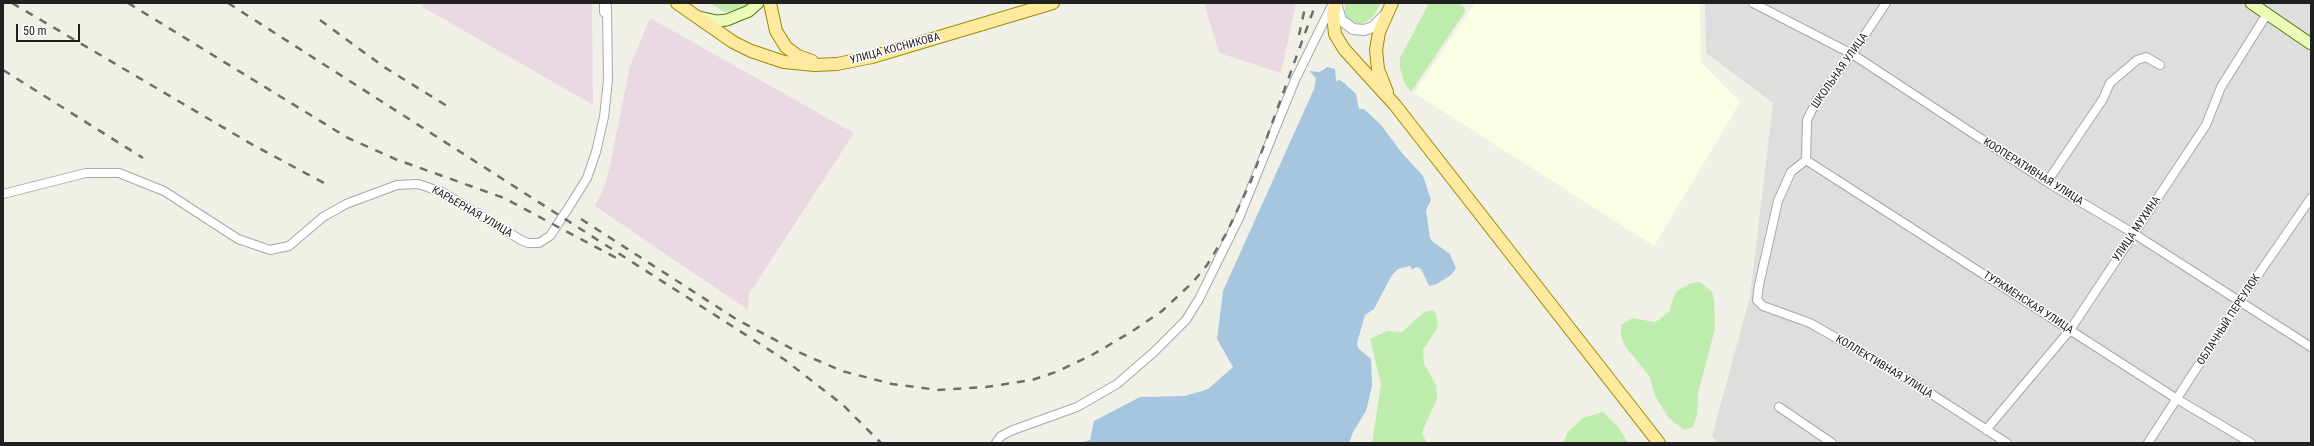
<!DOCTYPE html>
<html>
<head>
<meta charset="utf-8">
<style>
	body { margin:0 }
	#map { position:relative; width:2314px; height:446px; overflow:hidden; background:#f1f0e7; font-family:"Roboto Condensed",sans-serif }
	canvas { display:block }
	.frame { position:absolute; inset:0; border:4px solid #202020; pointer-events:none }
	.scale { position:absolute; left:16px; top:24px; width:64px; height:18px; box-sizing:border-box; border:2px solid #202020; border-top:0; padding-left:5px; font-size:12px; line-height:14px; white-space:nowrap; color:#202020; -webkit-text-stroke:3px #fff; paint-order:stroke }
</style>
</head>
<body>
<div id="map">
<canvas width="2314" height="446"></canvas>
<div class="frame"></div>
<div class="scale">50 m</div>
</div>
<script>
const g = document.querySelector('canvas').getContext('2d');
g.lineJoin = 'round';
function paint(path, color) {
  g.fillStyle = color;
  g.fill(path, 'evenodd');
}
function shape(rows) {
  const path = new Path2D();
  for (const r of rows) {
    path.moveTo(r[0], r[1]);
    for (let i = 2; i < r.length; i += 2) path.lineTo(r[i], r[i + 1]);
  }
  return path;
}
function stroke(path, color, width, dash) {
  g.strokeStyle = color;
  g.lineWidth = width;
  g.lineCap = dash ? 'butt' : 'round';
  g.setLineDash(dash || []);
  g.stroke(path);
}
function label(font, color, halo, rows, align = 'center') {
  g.font = font + ' "Roboto Condensed",sans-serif';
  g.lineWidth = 3;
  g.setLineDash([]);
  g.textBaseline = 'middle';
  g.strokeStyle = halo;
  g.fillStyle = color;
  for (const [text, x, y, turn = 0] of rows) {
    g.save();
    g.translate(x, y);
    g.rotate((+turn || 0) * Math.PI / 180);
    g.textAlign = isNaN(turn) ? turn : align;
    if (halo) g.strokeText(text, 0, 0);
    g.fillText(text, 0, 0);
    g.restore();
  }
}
const residential = shape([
	[1705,3,2311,3,2311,443,1717,443,1712,436,1750,297,1773,103,1706,53]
]);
const industrial = shape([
	[423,3,592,3,593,105,421,6],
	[1204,3,1296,3,1281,73,1219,53],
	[650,18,854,133,749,294,748,310,595,206,605,185,610,165,630,66]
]);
const education = shape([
	[1475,3,1700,3,1701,62,1740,102,1654,246,1414,93]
]);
const grass = shape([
	[710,3,750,3,736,10,725,12],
	[1345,3,1381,3,1372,18,1361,24,1349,21,1345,17],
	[1429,3,1459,3,1464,7,1465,12,1411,92,1405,84,1400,68,1400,58],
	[1700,282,1712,292,1714,300,1715,329,1698,393,1697,414,1693,427,1684,430,1668,417,1655,396,1650,377,1625,346,1621,336,1621,325,1633,318,1654,322,1659,320,1670,311,1672,301,1677,291,1691,283],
	[1433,310,1436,313,1438,327,1423,350,1424,364,1436,385,1437,399,1423,430,1422,434,1427,443,1372,443,1381,384,1370,339,1387,331,1402,332,1424,312],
	[1603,412,1619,428,1628,443,1563,443,1568,432,1583,418]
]);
const water = shape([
	[1327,67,1335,69,1336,81,1339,80,1343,82,1356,94,1359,109,1364,109,1381,125,1402,153,1423,176,1431,200,1426,210,1430,238,1433,242,1450,254,1456,268,1451,275,1437,284,1429,286,1421,269,1417,267,1412,269,1410,266,1398,269,1392,275,1374,309,1365,315,1357,343,1358,348,1371,359,1372,386,1366,411,1353,432,1350,441,1347,443,1079,443,1090,440,1094,421,1140,397,1185,396,1208,389,1233,367,1217,339,1223,291,1314,89,1316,78,1309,71,1320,72]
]);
const minor = shape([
	[1753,3,1852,54,2047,182,2133,233,2311,347],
	[1886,3,1852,54,1817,100,1807,120,1806,160,1791,172,1778,201,1759,285,1757,300,1763,306,1810,323,1913,382,2007,443],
	[1806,160,2177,399,2251,443],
	[2047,182,2103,99,2110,83,2137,60,2146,57,2160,65],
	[3,194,86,173,119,173,164,191,238,239,270,250,289,246,323,217,346,204,397,185,418,184,442,192,521,240,528,243,539,243,550,236,567,210,587,178,596,152,604,117,608,80,607,7],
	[1779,407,1832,443],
	[1986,430,2070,330,2206,125,2221,87,2267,14],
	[996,443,1001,436,1013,430,1077,407,1117,384,1154,352,1186,320,1199,299,1239,218,1295,80,1331,7],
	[2148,443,2240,301,2311,198]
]);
const tertiary = shape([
	[605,3,605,12],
	[1336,3,1341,20,1353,29,1364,30,1373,27,1384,16]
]);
const secondary = shape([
	[2251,3,2311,44],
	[699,17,717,21,727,20,749,11,758,3]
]);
const primary = shape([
	[677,3,733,42,751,51,784,62,815,65,837,64,872,57,1053,3],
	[770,3,776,31,786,47,798,56,812,61],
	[1335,3,1333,15,1335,34,1344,49,1395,105,1659,443],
	[1387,92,1378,69,1376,50,1379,32,1392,3]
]);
const rail = shape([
	[12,3,253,145,324,183],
	[128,3,348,138,395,159,504,198,620,260],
	[228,3,785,360,843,405,881,443],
	[320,20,384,67,447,106],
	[1299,35,1306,3],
	[3,70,143,158],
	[581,219,736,319,796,351,842,371,892,384,938,390,986,387,1032,380,1056,372,1092,355,1131,332,1162,311,1193,282,1207,265,1226,234,1251,181,1316,3]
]);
const streetNames = [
	["УЛИЦА КОСНИКОВА",895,49,-15],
	["ШКОЛЬНАЯ УЛИЦА",1840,71,-55],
	["КООПЕРАТИВНАЯ УЛИЦА",2033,172,32],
	["КАРЬЕРНАЯ УЛИЦА",472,212,30],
	["УЛИЦА МУХИНА",2137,229,-56],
	["ТУРКМЕНСКАЯ УЛИЦА",2028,303,33],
	["ОБЛАЧНЫЙ ПЕРЕУЛОК",2229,320,-57],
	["КОЛЛЕКТИВНАЯ УЛИЦА",1884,367,31]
];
paint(residential, '#dededd');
paint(industrial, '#ead9e3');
paint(education, '#f9ffe2');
paint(grass, '#bdecac');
paint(water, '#a6c6e0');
stroke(minor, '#a7a7a7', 10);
stroke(tertiary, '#a7a7a7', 12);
stroke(secondary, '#557d02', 13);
stroke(primary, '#9d8b00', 14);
stroke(minor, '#fff', 8);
stroke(tertiary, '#fff', 10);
stroke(secondary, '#eafbba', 11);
stroke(primary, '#feea9f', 12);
stroke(rail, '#6e6e6e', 2.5, [8, 8]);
label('11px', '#202020', '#fff', streetNames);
</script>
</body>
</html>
